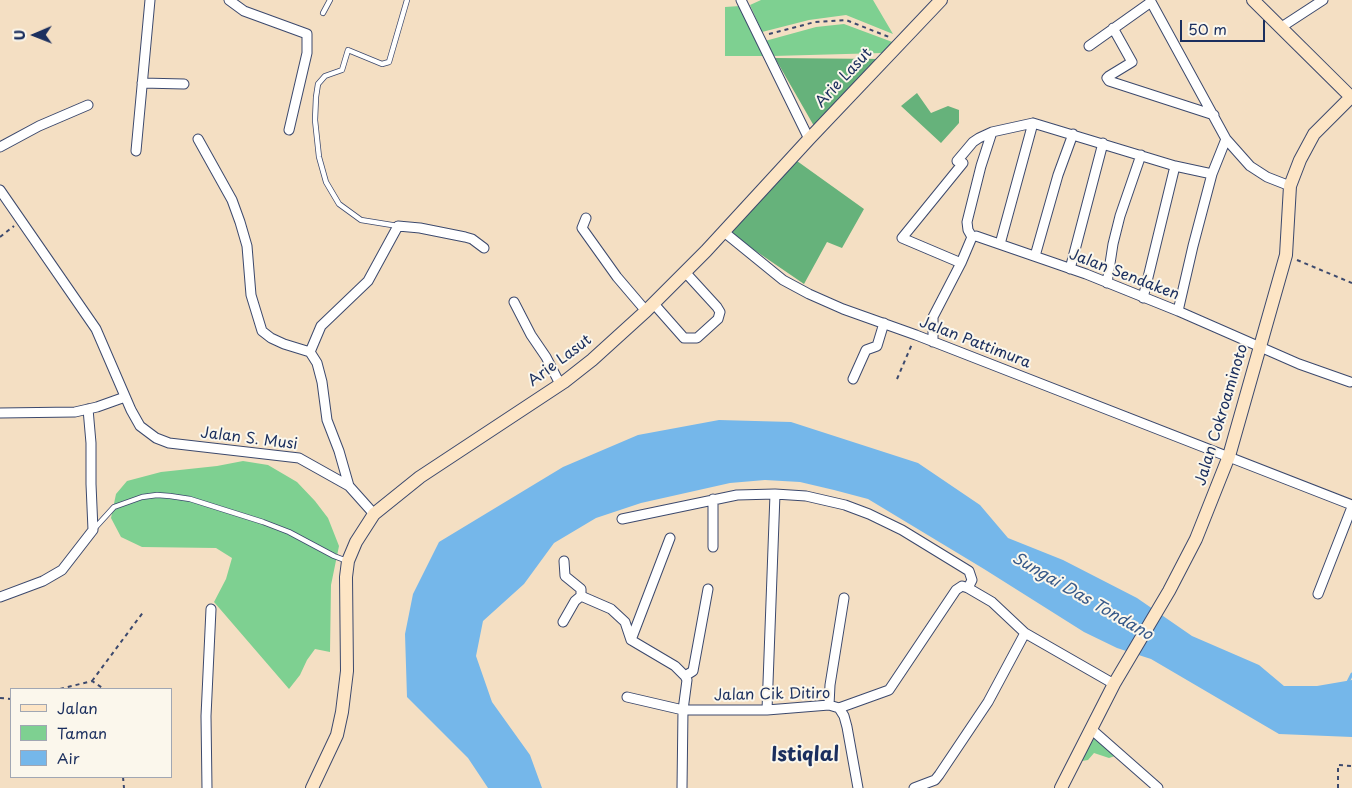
<!DOCTYPE html>
<html>
<head>
<meta charset="utf-8">
<style>
	body { margin:0 }
	#map { position:relative; width:1352px; height:788px; overflow:hidden; background:#f4dfc3; font-family:"Playpen Sans",sans-serif }
	canvas { display:block }
	.legend { position:absolute; left:10px; top:688px; width:162px; height:90px; box-sizing:border-box; background:#fbf7ec; border:1px solid #a1a7b3; margin:0; padding:6px 9px; list-style:none; font-size:15px; color:#1b2f5e }
	.legend li { display:flex; align-items:center; gap:10px; height:25px }
	.legend b { width:25px; border:1px solid #a1a7b3 }
	.north { position:absolute; left:10px; top:10px; width:50px; height:50px; -webkit-text-stroke:4px #fbf7ec; paint-order:stroke; rotate:269deg; font-size:14px; font-weight:700; line-height:20px; text-align:center; color:#1b2f5e }
	.north::after { content:''; display:block; margin:auto; width:18px; height:22px; background:#1b2f5e; clip-path:polygon(50% 0,100% 100%,50% 72%,0 100%) }
	.scale { position:absolute; left:1180px; top:20px; width:85px; height:22px; box-sizing:border-box; border:2px solid #1b2f5e; border-top:0; padding-left:6px; font-size:15px; line-height:18px; white-space:nowrap; color:#1b2f5e; -webkit-text-stroke:4px #fbf7ec; paint-order:stroke }
</style>
</head>
<body>
<div id="map">
<canvas width="1352" height="788"></canvas>
<ul class="legend">
<li><b style="height:6px;background:#fde5c5"></b>Jalan</li>
<li><b style="height:14px;background:#7ed091"></b>Taman</li>
<li><b style="height:14px;background:#75b7ea"></b>Air</li>
</ul>
<div class="north">U</div>
<div class="scale">50 m</div>
</div>
<script>
const g = document.querySelector('canvas').getContext('2d');
g.lineJoin = 'round';
function paint(path, color) {
  g.fillStyle = color;
  g.fill(path, 'evenodd');
}
function shape(rows) {
  const path = new Path2D();
  for (const r of rows) {
    path.moveTo(r[0], r[1]);
    for (let i = 2; i < r.length; i += 2) path.lineTo(r[i], r[i + 1]);
  }
  return path;
}
function stroke(path, color, width, dash) {
  g.strokeStyle = color;
  g.lineWidth = width;
  g.lineCap = dash ? 'butt' : 'round';
  g.setLineDash(dash || []);
  g.stroke(path);
}
function label(font, color, halo, rows, align = 'center') {
  g.font = font + ' "Playpen Sans",sans-serif';
  g.lineWidth = 4;
  g.setLineDash([]);
  g.textBaseline = 'middle';
  g.strokeStyle = halo;
  g.fillStyle = color;
  for (const [text, x, y, turn = 0] of rows) {
    g.save();
    g.translate(x, y);
    g.rotate((+turn || 0) * Math.PI / 180);
    g.textAlign = isNaN(turn) ? turn : align;
    if (halo) g.strokeText(text, 0, 0);
    g.fillText(text, 0, 0);
    g.restore();
  }
}
const green = shape([
	[761,0,873,0,893,34,846,15,809,20,762,32,750,5],
	[740,6,765,56,725,56,725,7],
	[844,24,895,43,882,53,773,56,765,41,816,27],
	[243,461,268,465,297,482,315,501,328,518,339,546,331,585,330,652,315,649,307,660,300,675,289,689,214,602,226,579,232,558,216,548,142,547,121,537,111,518,116,494,127,481,161,472,217,466],
	[1095,736,1117,752,1115,756,1109,758,1094,753,1088,760,1076,762,1090,737]
]);
const forest = shape([
	[775,58,879,59,814,126],
	[917,93,931,113,948,106,959,110,959,123,941,143,901,106],
	[797,161,864,209,842,248,827,242,804,284,728,232]
]);
const water = shape([
	[719,420,791,422,918,463,980,505,1008,538,1063,560,1137,598,1192,636,1259,665,1284,686,1317,686,1352,680,1352,737,1279,734,1151,659,1117,648,1084,632,984,569,868,499,834,490,800,482,765,480,730,483,641,503,596,518,554,543,524,584,483,621,476,656,492,702,530,755,542,788,488,788,468,758,407,697,405,634,413,594,439,542,563,467,638,435]
]);
const stream = shape([
	[1348,682,1352,674]
]);
const path = shape([
	[769,34,815,22,846,20,889,37],
	[0,237,14,226],
	[1297,260,1352,283],
	[897,379,912,344],
	[92,681,144,611],
	[60,689,92,681,104,689],
	[0,698,11,699],
	[123,777,124,788],
	[1338,788,1338,765,1352,766]
]);
const lane = shape([
	[323,13,330,0],
	[398,226,361,220,339,204,326,182,319,157,315,120,316,97,318,84,325,76,342,70,348,50,382,64,389,62,407,0],
	[94,529,114,507,142,497,157,495,170,496,190,499,263,522,289,532,334,556,347,561]
]);
const street = shape([
	[229,0,244,11,307,34,307,53,289,130],
	[741,0,809,139],
	[1150,0,1226,139,1250,166,1267,177,1290,186],
	[1113,28,1132,62,1109,76,1107,78,1109,81,1214,115],
	[1280,28,1323,0],
	[1089,46,1151,2],
	[142,83,184,84],
	[198,139,232,200,240,222,247,246,251,295,262,331,271,338,284,344,310,352,317,363,322,382,327,420,339,451,349,486],
	[0,147,39,126,88,105],
	[136,151,150,0],
	[957,161,973,142,979,138,992,132,1033,123,1175,166,1212,174],
	[0,190,96,329,131,410,140,426,156,438,169,443,299,458,349,486,374,514],
	[586,218,582,228,617,277,646,311],
	[724,232,783,280,809,294,843,309,916,335,1352,505],
	[972,237,968,230,967,222,981,166,992,132],
	[1000,244,1033,123],
	[1035,256,1058,175,1073,134],
	[961,263,902,238,963,163],
	[1070,269,1103,143],
	[1107,283,1113,244,1120,216,1141,155],
	[1143,298,1175,166],
	[514,302,531,335,546,357,560,384],
	[654,304,684,338,697,338,718,319,720,312,717,307,685,272],
	[1178,311,1193,246,1212,174,1226,139],
	[933,342,933,317,961,263,972,237,976,236,1086,274,1178,311,1299,364,1350,382],
	[310,352,321,326,368,281,398,226,420,228,465,237,472,239,484,248],
	[853,379,866,350,877,346,884,323],
	[0,413,75,412,97,407,125,397],
	[713,499,713,547],
	[622,519,737,495,775,494,806,496,845,505,869,514,902,530,969,571,972,580,968,588],
	[564,561,565,576,581,589,581,596],
	[1318,594,1352,507],
	[0,597,43,581,62,570,93,530,91,484,91,443,88,409],
	[563,622,575,601,581,596,611,609,625,622,631,640,675,666,685,676,687,680,683,710,682,788],
	[631,640,670,538],
	[685,676,693,671,708,589],
	[627,697,683,710,767,710,829,705,839,708,844,716,847,727,858,788],
	[829,705,830,685,844,598],
	[839,708,889,690,956,590,962,586,968,588,992,602,1025,633,1114,684],
	[767,710,775,494],
	[1091,729,1158,788],
	[207,788,206,716,211,609],
	[914,788,935,780,939,775,988,702,1025,633]
]);
const secondary = shape([
	[312,788,337,735,342,712,347,671,346,577,348,561,356,542,374,514,420,477,564,382,592,360,646,311,706,251,809,139,941,0],
	[1061,788,1114,684,1169,591,1196,539,1229,456,1286,255,1290,186,1300,160,1314,134,1351,97,1253,0]
]);
const streetNames = [
	["Arie Lasut",844,78,-47],
	["Jalan Sendaken",1124,275,21],
	["Jalan Pattimura",975,343,21],
	["Arie Lasut",560,361,-37],
	["Jalan Cokroaminoto",1222,415,-73],
	["Jalan S. Musi",249,439,7],
	["Jalan Cik Ditiro",772,695,-1]
];
const waterNames = [
	["Sungai Das Tondano",1082,597,30]
];
const districtNames = [
	["Istiqlal",805,755]
];
paint(green, '#7ed091');
paint(forest, '#66b27b');
paint(water, '#75b7ea');
stroke(stream, '#75b7ea', 3);
stroke(lane, '#3c496d', 6);
stroke(street, '#3c496d', 11);
stroke(secondary, '#3c496d', 14);
stroke(path, '#3c496d', 2, [4, 4]);
stroke(lane, '#fff', 4.5);
stroke(street, '#fff', 9);
stroke(secondary, '#fde5c5', 12);
label('15px', '#1b2f5e', '#fbf7ec', streetNames);
label('italic 16px', '#365888', '#fbf7ec', waterNames);
label('bold 20px', '#1b2f5e', '#fbf7ec', districtNames);
</script>
</body>
</html>
